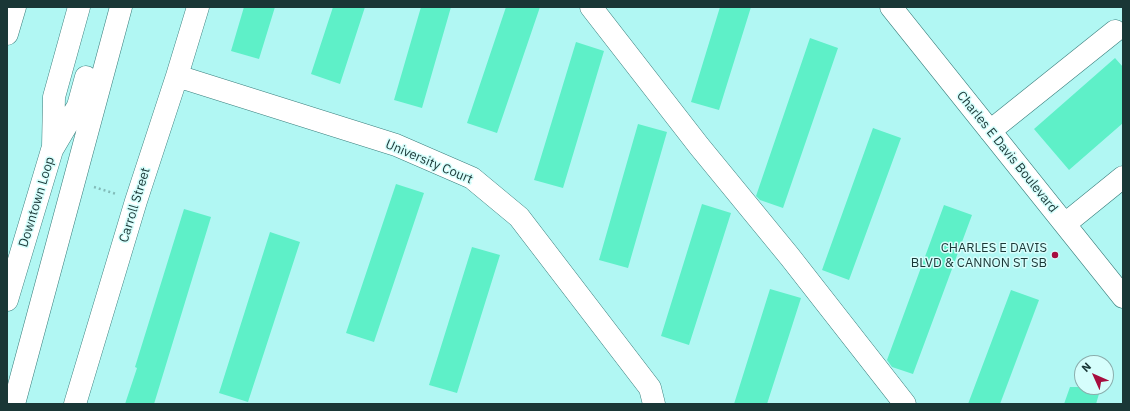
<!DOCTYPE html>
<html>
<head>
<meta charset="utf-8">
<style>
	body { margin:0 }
	#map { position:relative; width:1130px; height:411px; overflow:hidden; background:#b1f7f3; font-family:"IBM Plex Sans",sans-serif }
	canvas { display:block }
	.frame { position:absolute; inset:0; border:8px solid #1a3736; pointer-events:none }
	.north { position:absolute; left:1074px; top:355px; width:40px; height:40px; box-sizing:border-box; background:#d6fefc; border:1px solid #8baead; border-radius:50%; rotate:315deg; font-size:11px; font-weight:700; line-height:16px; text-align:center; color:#1a3736 }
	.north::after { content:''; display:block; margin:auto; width:14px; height:18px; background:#a70e3f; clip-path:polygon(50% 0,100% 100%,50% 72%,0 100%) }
</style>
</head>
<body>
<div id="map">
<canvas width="1130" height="411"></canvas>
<div class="frame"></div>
<div class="north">N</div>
</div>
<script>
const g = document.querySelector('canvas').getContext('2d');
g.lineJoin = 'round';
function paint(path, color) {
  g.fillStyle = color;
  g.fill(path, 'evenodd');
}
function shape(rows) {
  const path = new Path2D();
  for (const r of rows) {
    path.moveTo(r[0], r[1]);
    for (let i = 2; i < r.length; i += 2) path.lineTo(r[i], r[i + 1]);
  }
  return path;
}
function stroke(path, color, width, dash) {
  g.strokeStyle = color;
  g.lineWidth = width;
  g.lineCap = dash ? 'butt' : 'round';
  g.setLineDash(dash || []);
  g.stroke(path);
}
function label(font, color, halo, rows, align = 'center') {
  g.font = font + ' "IBM Plex Sans",sans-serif';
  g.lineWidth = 3;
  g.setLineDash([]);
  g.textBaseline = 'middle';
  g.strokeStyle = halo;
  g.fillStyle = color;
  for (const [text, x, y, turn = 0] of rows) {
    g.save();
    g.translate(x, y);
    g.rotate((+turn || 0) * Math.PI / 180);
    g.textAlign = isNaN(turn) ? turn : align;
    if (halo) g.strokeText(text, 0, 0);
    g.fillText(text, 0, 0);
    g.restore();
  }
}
const building = shape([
	[244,7,275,7,259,59,231,51],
	[333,7,365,7,340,84,311,74],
	[421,7,451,7,422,108,394,100],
	[506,7,540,7,497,133,467,123],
	[720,7,751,7,719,110,691,102],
	[810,38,838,48,783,208,760,200,756,196],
	[576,42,604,51,563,188,534,180],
	[1115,58,1123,67,1123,123,1069,170,1034,129],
	[638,124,667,132,628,268,599,260],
	[873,128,901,138,849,280,822,270],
	[396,184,424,193,374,342,346,333],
	[702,204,731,213,689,345,661,336],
	[944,205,972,215,913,374,892,367,887,360],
	[184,209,211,217,154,404,125,404,137,368,135,367],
	[270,232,300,242,248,402,219,393],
	[472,247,500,255,457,393,429,385],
	[770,289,801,298,767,404,734,404],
	[1011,290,1039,300,1000,404,968,404],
	[1070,387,1101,387,1096,404,1064,404]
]);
const path = shape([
	[94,187,116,194]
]);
const minor = shape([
	[591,7,699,146,790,257,905,404],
	[891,7,1123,297],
	[177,76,396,145,472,178,519,217,650,388,654,404],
	[990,131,1115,31],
	[1065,224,1123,177],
	[75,404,136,201,177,76,198,7]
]);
const highway = shape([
	[7,34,15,7],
	[53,147,54,97,79,7],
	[7,300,52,150,78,106,86,77],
	[14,404,121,7]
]);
const markers = [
	[1055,255,4,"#a70e3f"]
];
const streetNames = [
	["Charles E Davis Boulevard",1007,152,51],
	["University Court",429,162,23],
	["Downtown Loop",37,202,-73],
	["Carroll Street",135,205,-73]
];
const poiNames = [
	["CHARLES E DAVIS",1047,248],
	["BLVD & CANNON ST SB",1047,263]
];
paint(building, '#5ef0c8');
stroke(minor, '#397e7c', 23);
stroke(highway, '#397e7c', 23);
stroke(path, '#82bbb8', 2.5, [2, 3]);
stroke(minor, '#fff', 22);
stroke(highway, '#fff', 22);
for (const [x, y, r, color] of markers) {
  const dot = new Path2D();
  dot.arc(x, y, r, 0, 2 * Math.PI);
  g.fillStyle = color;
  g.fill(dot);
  stroke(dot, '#d6fefc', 1.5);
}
label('13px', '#1a3736', '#d6fefc', streetNames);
label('13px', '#1a3736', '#d6fefc', poiNames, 'right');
</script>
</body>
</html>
